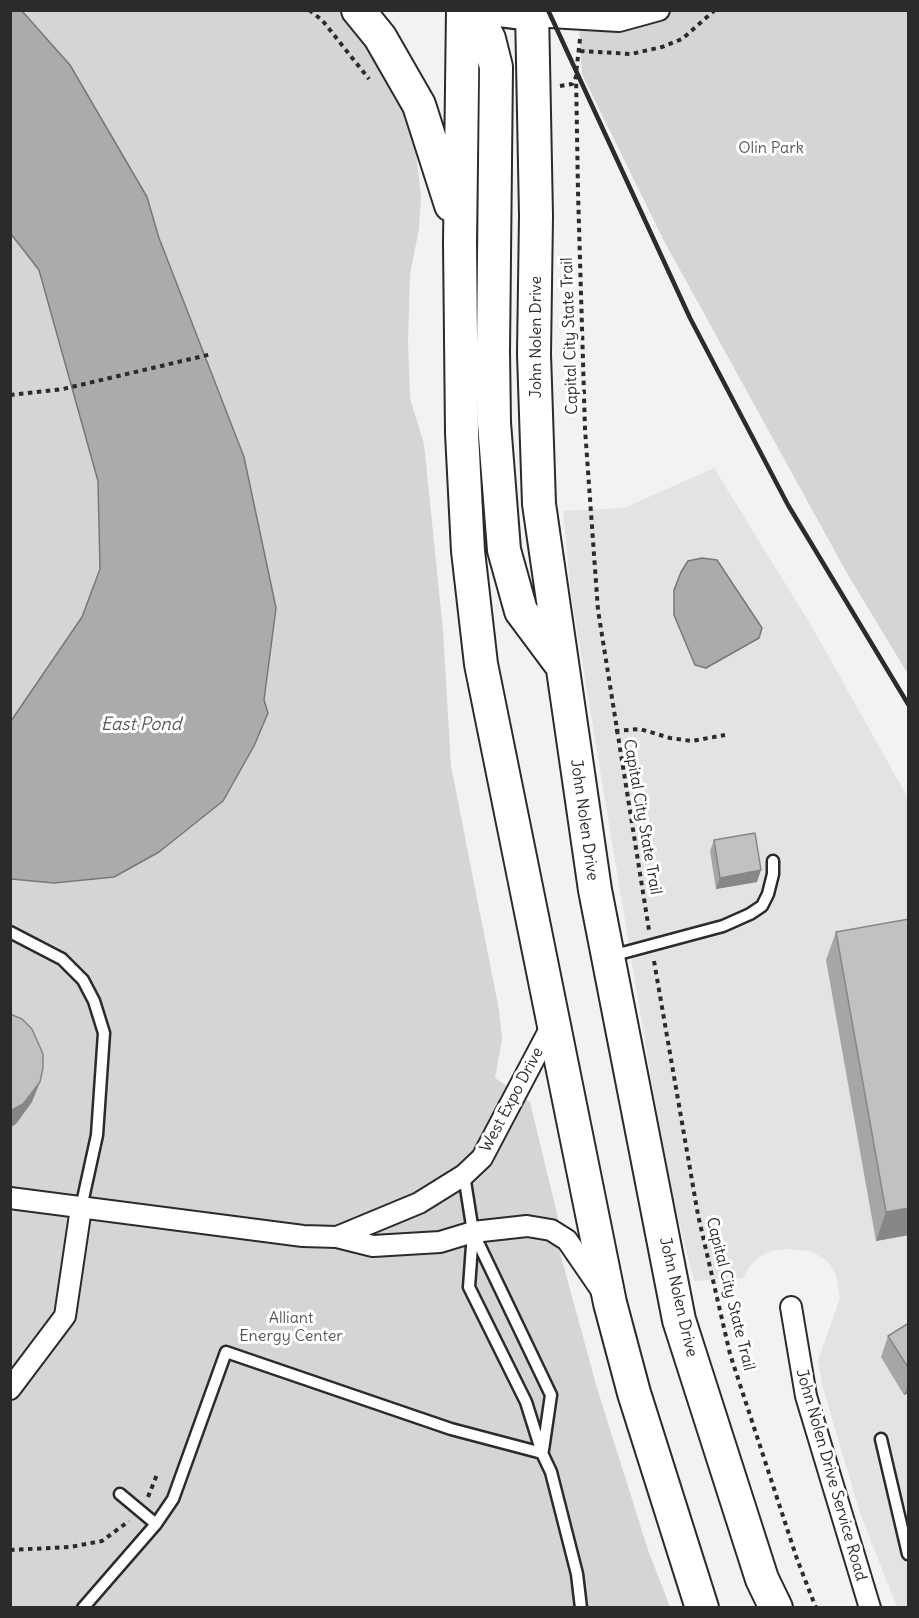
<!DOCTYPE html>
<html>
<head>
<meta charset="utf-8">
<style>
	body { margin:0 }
	#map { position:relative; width:919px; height:1618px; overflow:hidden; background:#f2f2f2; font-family:Delius,sans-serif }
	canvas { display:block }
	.frame { position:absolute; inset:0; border:12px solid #2b2b2b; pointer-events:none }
</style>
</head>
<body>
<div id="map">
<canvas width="919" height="1618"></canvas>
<div class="frame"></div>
</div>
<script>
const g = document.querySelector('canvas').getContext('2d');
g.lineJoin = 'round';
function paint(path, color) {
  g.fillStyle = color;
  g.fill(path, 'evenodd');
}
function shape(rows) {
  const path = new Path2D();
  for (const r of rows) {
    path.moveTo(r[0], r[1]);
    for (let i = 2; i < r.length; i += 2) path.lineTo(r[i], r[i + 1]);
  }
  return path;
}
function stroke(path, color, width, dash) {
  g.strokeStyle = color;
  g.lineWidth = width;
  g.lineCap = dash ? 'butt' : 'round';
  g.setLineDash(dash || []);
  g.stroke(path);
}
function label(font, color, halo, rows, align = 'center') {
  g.font = font + ' Delius,sans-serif';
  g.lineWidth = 6;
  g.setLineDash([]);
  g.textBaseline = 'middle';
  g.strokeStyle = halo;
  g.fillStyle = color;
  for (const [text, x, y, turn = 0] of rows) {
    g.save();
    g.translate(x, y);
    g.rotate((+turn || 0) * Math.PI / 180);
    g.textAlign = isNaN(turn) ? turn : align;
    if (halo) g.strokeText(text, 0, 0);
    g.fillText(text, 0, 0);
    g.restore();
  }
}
const built = shape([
	[714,468,812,627,908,798,908,1607,897,1607,860,1513,823,1388,818,1360,840,1298,836,1274,827,1261,811,1251,787,1249,771,1251,759,1257,749,1267,744,1278,694,1281,672,1193,651,1078,571,594,563,511,624,508]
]);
const green = shape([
	[11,11,346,11,400,98,416,153,421,197,419,229,410,274,408,344,410,398,424,444,443,630,451,766,499,1010,502,1039,495,1078,530,1102,558,1218,559,1249,597,1388,648,1550,670,1607,11,1607],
	[578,11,908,11,908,674,848,575,663,239,582,74]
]);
const water = shape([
	[11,10,22,11,70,65,147,197,159,238,244,457,276,608,264,700,268,713,254,746,223,801,159,852,114,877,54,883,11,879,11,721,82,617,100,569,98,481,39,270,11,234,11,10],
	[702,558,717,560,762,628,759,638,706,668,695,665,674,615,674,590,681,572,688,561,702,558]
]);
const path = shape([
	[309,10,322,20,369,79],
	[580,39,576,74,578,192,585,429,598,610,649,930],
	[580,51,631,54,662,47,682,39,715,10],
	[560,86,572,84,575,78],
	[10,395,63,389,212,354],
	[615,731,640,729,670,738,692,741,725,735],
	[654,961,698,1215,730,1354,797,1559,816,1608],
	[148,1497,158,1472],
	[10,1550,70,1547,102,1541,129,1521]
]);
const lane = shape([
	[10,932,62,959,83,980,94,1001,104,1033,97,1135,81,1208],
	[611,956,723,926,750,914,762,906,768,894,773,874,773,861],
	[464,1175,473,1232,469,1287,526,1402,542,1453],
	[473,1232,551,1395,543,1450],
	[881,1439,908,1554],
	[120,1494,156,1524],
	[83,1608,156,1524,173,1499,226,1352,451,1429,542,1453,551,1472,577,1574,581,1608]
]);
const street = shape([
	[532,16,619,21,659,10],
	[10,1198,303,1236,337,1237,373,1246,440,1242,473,1232,527,1226,551,1230,567,1240,602,1291],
	[337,1237,419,1203,464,1175,482,1158,553,1023],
	[791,1307,806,1396,870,1608],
	[10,1389,65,1316,81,1208]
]);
const secondary = shape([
	[484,10,532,16]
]);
const primary = shape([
	[358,10,380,37,419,105,451,205],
	[463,10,460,242,462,433,468,551,481,664,610,1303,634,1393,702,1608],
	[466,10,480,21,489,39,496,67,493,351,494,423,504,550,521,611,559,662],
	[532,10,536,216,534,354,539,504,595,890,679,1320,762,1579,776,1608]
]);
const rail = shape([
	[548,10,690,318,788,505,908,704]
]);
const wall = shape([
	[714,840,757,882,716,889,710,851],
	[836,932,909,1235,876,1241,826,960],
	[909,1323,909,1393,904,1395,881,1357,888,1336]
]);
const shadedWall = shape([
	[761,870,757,882,716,889,720,878],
	[40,1082,32,1102,16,1124,10,1128,10,1111],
	[909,1208,909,1235,876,1241,886,1212],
	[909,1383,909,1393,904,1395]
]);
const building = shape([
	[755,833,761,870,720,878,714,840,755,833],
	[909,919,909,1208,886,1212,836,932,909,919],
	[10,1014,22,1019,32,1029,43,1054,43,1068,40,1082,23,1104,10,1111,10,1014],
	[909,1323,909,1369,888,1336,909,1323]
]);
const parkNames = [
	["Olin Park",771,148],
	["Alliant",291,1318],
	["Energy Center",291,1336]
];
const streetNames = [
	["Capital City State Trail",570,336,-92],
	["John Nolen Drive",536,337,-90],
	["Capital City State Trail",642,817,80],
	["John Nolen Drive",584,820,82],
	["West Expo Drive",512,1100,-62],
	["Capital City State Trail",730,1294,76],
	["John Nolen Drive",678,1297,77],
	["John Nolen Drive Service Road",831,1475,74]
];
const waterNames = [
	["East Pond",141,725]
];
paint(built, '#e3e3e3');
paint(green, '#d5d5d5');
paint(water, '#ababab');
stroke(water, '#787878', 1.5);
stroke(lane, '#2b2b2b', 15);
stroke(street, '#2b2b2b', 24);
stroke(secondary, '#2b2b2b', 33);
stroke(primary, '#2b2b2b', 36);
stroke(path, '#2b2b2b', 4, [4.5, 4.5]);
stroke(lane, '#fff', 10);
stroke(street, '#fff', 20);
stroke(secondary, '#fff', 28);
stroke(primary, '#fff', 32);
stroke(rail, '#2b2b2b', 4.5);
paint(wall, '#a6a6a6');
paint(shadedWall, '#878787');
paint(building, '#c1c1c1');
stroke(building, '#878787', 1.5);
label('16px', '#565656', '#fff', parkNames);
label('16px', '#2b2b2b', '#fff', streetNames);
label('italic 18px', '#585858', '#fff', waterNames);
</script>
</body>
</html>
